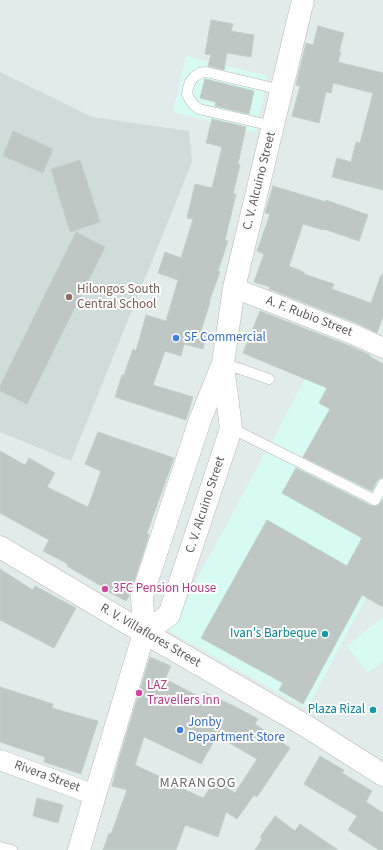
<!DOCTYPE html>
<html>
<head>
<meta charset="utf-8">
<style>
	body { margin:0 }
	canvas { display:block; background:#e1ecea }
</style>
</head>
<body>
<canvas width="383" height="850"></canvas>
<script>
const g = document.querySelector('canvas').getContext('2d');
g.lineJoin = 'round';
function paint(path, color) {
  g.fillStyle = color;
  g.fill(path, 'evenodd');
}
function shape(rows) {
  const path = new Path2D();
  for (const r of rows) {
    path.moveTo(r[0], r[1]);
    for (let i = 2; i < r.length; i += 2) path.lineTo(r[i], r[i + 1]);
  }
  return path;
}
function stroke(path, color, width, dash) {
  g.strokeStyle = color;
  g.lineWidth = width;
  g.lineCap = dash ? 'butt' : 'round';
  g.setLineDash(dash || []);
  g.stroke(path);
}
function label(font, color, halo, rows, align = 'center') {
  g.font = font + ' "Source Sans 3",sans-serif';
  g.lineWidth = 4;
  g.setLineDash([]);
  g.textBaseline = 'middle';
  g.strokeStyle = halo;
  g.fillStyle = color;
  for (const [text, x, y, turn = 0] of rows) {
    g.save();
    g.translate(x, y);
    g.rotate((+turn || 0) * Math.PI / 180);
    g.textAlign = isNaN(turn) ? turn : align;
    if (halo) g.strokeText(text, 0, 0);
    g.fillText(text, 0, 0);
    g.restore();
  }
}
const commercial = shape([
	[186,56,268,76,255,132,173,112],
	[328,337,383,364,383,565,307,709,169,631],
	[383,617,383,661,368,673,347,646]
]);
const education = shape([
	[0,72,92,117,189,131,192,162,71,461,0,432]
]);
const building = shape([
	[211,20,233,24,231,31,254,35,251,57,227,53,224,70,208,66,211,55,205,54,211,20],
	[318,26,344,33,339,52,341,52,338,62,383,73,383,190,332,177,337,158,351,162,356,142,360,143,373,93,333,83,331,93,326,92,319,123,292,116,300,86,296,85,306,43,313,45,318,26],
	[205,79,254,91,249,114,215,106,216,102,200,98,205,79],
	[212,119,246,127,238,164,240,165,233,194,236,194,225,240,228,241,218,271,220,272,209,302,210,302,201,331,207,333,203,349,184,344,181,356,165,351,153,385,193,397,186,420,115,397,122,375,124,375,133,349,136,351,146,315,166,321,178,280,158,273,165,252,181,258,193,219,187,218,195,184,212,188,222,147,206,143,212,119],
	[13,131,53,149,43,173,3,156,13,131],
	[80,160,100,222,70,232,51,169,80,160],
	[273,186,326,202,326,200,368,215,359,241,324,229,323,230,303,224,289,266,304,272,304,274,334,284,332,289,371,303,381,275,383,275,383,316,377,333,359,324,269,289,270,287,254,282,264,254,257,251,270,214,265,213,273,186],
	[76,232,105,247,27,404,0,391,0,386,76,232],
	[260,311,350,346,370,355,369,356,383,364,383,478,380,478,377,481,372,491,303,457,330,409,319,403,327,388,243,353,260,311],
	[98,432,174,458,147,533,149,535,130,594,126,601,107,591,108,590,67,566,68,564,43,551,49,540,0,513,0,451,25,465,29,458,55,473,47,487,88,507,101,471,85,464,98,432],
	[296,468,372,506,376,506,379,505,383,499,383,607,362,595,303,704,279,690,283,683,201,638,267,520,347,566,362,538,282,493,296,468],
	[0,569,33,590,35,586,76,608,54,648,0,620,0,569],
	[150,657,171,666,165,679,202,698,204,692,236,707,258,719,255,724,290,748,257,797,254,795,237,819,226,812,218,837,185,825,176,850,103,850,109,833,111,834,127,790,112,786,119,759,150,657],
	[217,736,257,759,235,793,216,780,203,798,177,786,163,778,135,765,144,737,201,764,217,736],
	[0,687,53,704,52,708,98,721,81,774,44,762,45,757,0,742,0,687],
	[320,756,344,770,342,773,372,791,366,802,383,813,383,850,379,850,348,830,357,816,304,784,320,756],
	[37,798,63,805,58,823,33,816,37,798],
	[275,816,295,831,300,824,338,850,255,850,262,839,260,837,275,816]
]);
const service = shape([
	[273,126,199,109,194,105,190,100,187,94,188,88,190,82,194,77,200,73,206,72,282,90],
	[223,363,269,379],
	[231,428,375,500,383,484],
	[0,847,12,850]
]);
const minor = shape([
	[234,288,355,335,383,348],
	[0,760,95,795]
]);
const tertiary = shape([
	[144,633,169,615,227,441,231,428,223,366],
	[79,850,95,795,144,633,142,596,200,420,223,363,234,288,303,0]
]);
const secondary = shape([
	[0,547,119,618,306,726,383,775]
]);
const markers = [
	[69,297,4,"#8d6e63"],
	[176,338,4,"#3f7fe0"],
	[105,589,4,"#d1479c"],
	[325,634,4,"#0f9aa8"],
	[139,693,4,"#d1479c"],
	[373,710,4,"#0f9aa8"],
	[180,730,4,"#3f7fe0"]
];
const streetNames = [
	["C. V. Alcuino Street",260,181,-76],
	["A. F. Rubio Street",309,317,21],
	["C. V. Alcuino Street",206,505,-72],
	["R. V. Villaflores Street",150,636,30],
	["Rivera Street",47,777,20]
];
const educationNames = [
	["Hilongos South",77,290],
	["Central School",77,305]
];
const shopNames = [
	["SF Commercial",184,338],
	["Jonby",188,723],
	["Department Store",188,738]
];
const hotelNames = [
	["3FC Pension House",113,589],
	["LAZ",147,686],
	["Travellers Inn",147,701]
];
const cultureNames = [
	["Ivan's Barbeque",317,634],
	["Plaza Rizal",365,710]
];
const neighbourhoodNames = [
	["MARANGOG",198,784]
];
paint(commercial, '#d7fbf3');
paint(education, '#d0dcd9');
paint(building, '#bec7c4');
stroke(building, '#c0d0cb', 1);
stroke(service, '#bbb4b7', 11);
stroke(minor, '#bbb4b7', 21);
stroke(tertiary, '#bbb4b7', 23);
stroke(secondary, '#bdb5b8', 23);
stroke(service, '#fff', 10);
stroke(minor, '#fff', 20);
stroke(tertiary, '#fff', 22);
stroke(secondary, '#fff', 22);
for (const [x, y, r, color] of markers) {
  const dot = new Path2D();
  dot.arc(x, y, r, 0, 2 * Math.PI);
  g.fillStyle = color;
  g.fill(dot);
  stroke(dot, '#fff', 1.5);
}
label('13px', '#615a5d', '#fff', streetNames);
label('13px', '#785e54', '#fff', educationNames, 'left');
label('13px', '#366cbe', '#fff', shopNames, 'left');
label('13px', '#b23c85', '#fff', hotelNames, 'left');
label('13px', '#0d838f', '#fff', cultureNames, 'right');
g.letterSpacing = '1px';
label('14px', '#736b6f', '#fff', neighbourhoodNames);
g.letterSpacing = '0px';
</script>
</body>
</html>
